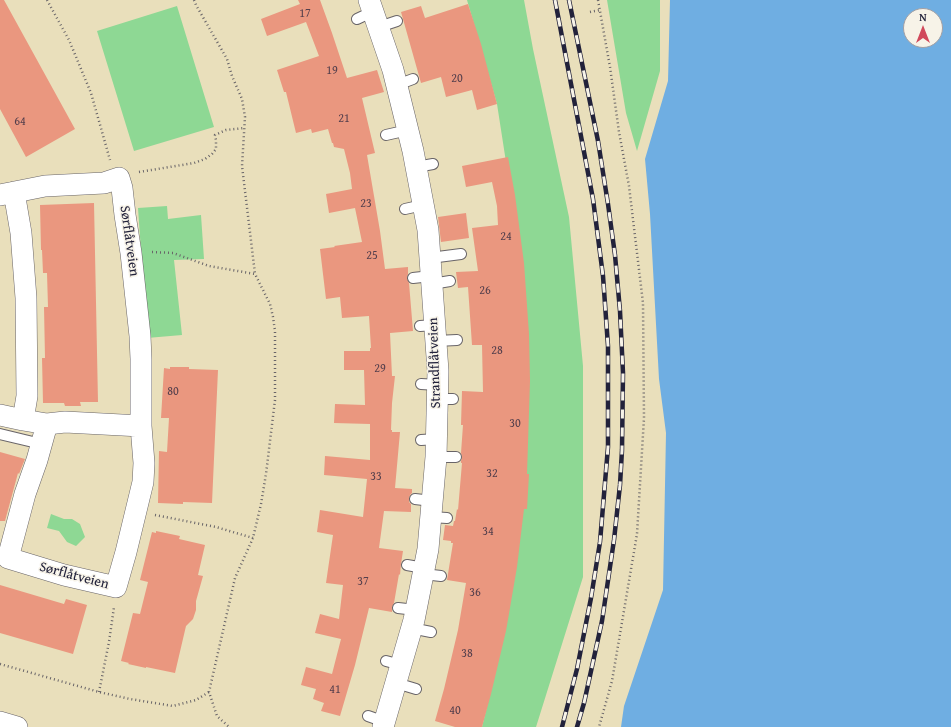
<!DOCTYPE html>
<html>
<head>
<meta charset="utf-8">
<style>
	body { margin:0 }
	#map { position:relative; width:951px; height:727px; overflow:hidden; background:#e9dfbb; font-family:"Gentium Book Plus",serif }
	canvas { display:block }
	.north { position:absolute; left:903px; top:8px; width:40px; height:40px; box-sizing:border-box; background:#f7f3e8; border:1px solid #a29fa3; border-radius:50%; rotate:0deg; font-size:11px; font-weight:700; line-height:16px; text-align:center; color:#22223b }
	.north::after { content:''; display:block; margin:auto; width:14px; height:18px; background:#d1495b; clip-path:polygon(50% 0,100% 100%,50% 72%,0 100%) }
</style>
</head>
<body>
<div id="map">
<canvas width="951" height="727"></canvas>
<div class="north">N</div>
</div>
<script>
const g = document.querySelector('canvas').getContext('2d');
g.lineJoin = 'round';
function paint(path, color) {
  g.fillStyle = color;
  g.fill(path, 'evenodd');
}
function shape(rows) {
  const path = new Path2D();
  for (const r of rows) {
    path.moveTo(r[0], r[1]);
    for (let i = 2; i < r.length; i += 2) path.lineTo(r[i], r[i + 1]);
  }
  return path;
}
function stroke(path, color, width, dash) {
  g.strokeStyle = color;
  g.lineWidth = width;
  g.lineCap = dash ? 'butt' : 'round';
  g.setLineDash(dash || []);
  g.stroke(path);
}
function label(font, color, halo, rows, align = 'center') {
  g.font = font + ' "Gentium Book Plus",serif';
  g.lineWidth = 3;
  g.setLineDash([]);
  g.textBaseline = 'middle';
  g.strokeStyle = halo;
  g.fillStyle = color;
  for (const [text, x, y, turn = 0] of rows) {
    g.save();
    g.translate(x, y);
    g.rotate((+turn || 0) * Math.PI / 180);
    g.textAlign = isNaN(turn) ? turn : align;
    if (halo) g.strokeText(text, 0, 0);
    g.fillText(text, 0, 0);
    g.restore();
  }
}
const green = shape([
	[467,0,524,0,533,49,569,217,583,366,583,577,536,727,482,727,500,653,524,278,497,104],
	[607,0,660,0,660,71,637,151,626,113],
	[177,6,214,127,134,151,97,31],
	[167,206,168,219,201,215,204,259,174,260,182,335,147,338,138,208],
	[51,514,64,519,72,519,80,524,85,537,76,546,67,542,59,531,47,528]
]);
const water = shape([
	[670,0,951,0,951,727,621,727,624,706,663,590,666,433,659,379,650,214,645,159,668,81],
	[911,16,935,16,935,40,911,40]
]);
const building = shape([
	[0,0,4,0,75,129,26,157,0,109],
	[298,0,320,0,332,33,347,78,377,70,384,92,362,98,375,153,367,155,380,231,385,269,408,267,408,274,407,278,409,283,413,331,390,333,392,376,395,376,392,403,391,430,392,430,392,432,400,432,395,488,412,489,412,493,410,495,409,499,409,502,411,504,411,512,384,511,379,548,403,551,401,564,400,575,399,574,394,603,392,607,392,612,369,608,355,665,340,716,321,711,324,703,313,699,316,689,301,685,306,667,332,674,341,639,315,633,320,614,339,619,343,585,326,583,333,535,317,532,320,510,363,517,367,479,324,475,325,456,370,460,370,424,334,423,335,404,365,405,364,370,344,370,344,351,370,351,370,348,371,348,369,316,342,318,340,297,326,299,320,249,335,247,334,246,362,242,355,208,329,213,326,194,352,189,350,173,344,149,334,147,333,143,332,143,328,129,312,133,311,129,296,133,286,92,284,92,277,70,319,56,306,22,267,36,261,19,300,4],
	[468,4,481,44,497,104,477,110,472,90,446,97,441,77,421,83,401,12,421,6,425,18],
	[508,157,515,195,524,263,529,334,530,381,527,474,529,474,527,509,524,509,517,567,506,631,491,694,482,727,455,727,435,721,444,689,458,630,466,583,447,580,453,543,451,543,451,541,443,540,445,525,453,526,454,521,455,521,457,509,458,510,462,463,461,463,461,461,462,457,461,453,463,425,461,425,462,391,483,392,482,345,472,345,468,287,458,288,456,272,478,271,472,228,498,225,497,206,492,182,466,187,462,166],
	[94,203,98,402,80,402,81,406,65,406,64,403,43,403,42,358,45,358,44,307,48,307,47,273,43,273,42,250,41,250,40,205],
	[466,213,469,238,441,242,438,217],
	[170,367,189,367,189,369,218,370,212,503,183,502,183,504,158,503,159,451,167,452,169,418,161,418,164,368,170,369],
	[0,452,25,459,19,474,18,473,5,521,0,521],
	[156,531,180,536,179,539,205,545,198,575,203,576,196,601,196,610,193,619,186,626,175,673,146,667,146,668,128,664,129,663,121,661,133,613,140,614,148,582,140,580,152,532,156,533],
	[0,585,64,604,66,599,87,605,73,654,0,633]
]);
const path = shape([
	[47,0,69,40,91,93,110,160],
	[194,0,196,5,227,59,232,76,242,99,245,117,242,166,255,274],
	[598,0,610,67,619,132,629,186,643,303,644,418,637,534,612,681,599,727],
	[590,12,600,10],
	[139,172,194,163,205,159,212,154,216,149,216,140,215,135,226,130,244,128],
	[152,252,173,253,209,266,255,274,270,304,273,317,275,331,275,400,266,474,261,504,253,538,235,578,209,692,217,716,229,727],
	[155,515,216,527,253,538],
	[0,664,99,692,130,699,173,706,196,700,209,692],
	[99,692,109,642,114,607]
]);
const service = shape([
	[357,19,374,11],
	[379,27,397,21],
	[397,85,413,79],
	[386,135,408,130],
	[416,167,433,164],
	[405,209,423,205],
	[430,258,461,254],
	[413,278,431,276],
	[432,284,450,281],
	[420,326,435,325],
	[436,341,457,340],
	[421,384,438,385],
	[437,399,453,399],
	[0,434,33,442],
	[421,440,437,439],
	[436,457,456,457],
	[415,499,432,501],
	[431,517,447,518],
	[407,565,424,568],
	[423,574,441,576],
	[398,608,416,610],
	[411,628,431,632],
	[386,661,401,665],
	[396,683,416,689],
	[368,716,385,722]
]);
const minor = shape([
	[369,0,393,70,413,151,428,230,438,371,436,457,428,549,414,620,383,727],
	[14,192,21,233,26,298,27,396,23,420],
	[0,195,45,186,104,183,119,178,122,188,125,215,131,253,140,336,141,359,141,426,144,463,143,482,126,552,116,587,64,575,8,558,25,494,37,460,47,424],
	[0,415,23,420,47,424,65,422,141,426],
	[0,722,17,727]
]);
const rail = shape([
	[555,0,593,199,603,276,608,346,608,447,600,542,591,598,577,669,562,727],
	[569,0,598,141,608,204,615,255,620,311,623,373,622,450,620,485,614,540,602,621,584,703,577,727]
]);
const numberNames = [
	["17",305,14],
	["19",332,71],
	["20",457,79],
	["21",344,119],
	["64",20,122],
	["23",366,204],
	["24",506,237],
	["25",372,256],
	["26",485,291],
	["28",497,351],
	["29",380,369],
	["80",173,392],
	["30",515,424],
	["32",492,474],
	["33",376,477],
	["34",488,532],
	["37",363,582],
	["36",475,593],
	["38",467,654],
	["41",335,690],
	["40",455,711]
];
const streetNames = [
	["Sørflåtveien",129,241,82],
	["Strandflåtveien",435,363,-92],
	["Sørflåtveien",74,576,15]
];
paint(green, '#8ed894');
paint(water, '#6faee2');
paint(building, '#ea977f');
stroke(service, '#686468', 12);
stroke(minor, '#686468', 22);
stroke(path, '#686468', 2.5, [1, 3]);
stroke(service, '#fff', 10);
stroke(minor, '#fff', 21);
stroke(rail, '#22223b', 4.5);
stroke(rail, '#f7f3e8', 3, [9]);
label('12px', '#543f4c', null, numberNames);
label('14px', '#22223b', '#f7f3e8', streetNames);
</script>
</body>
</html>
